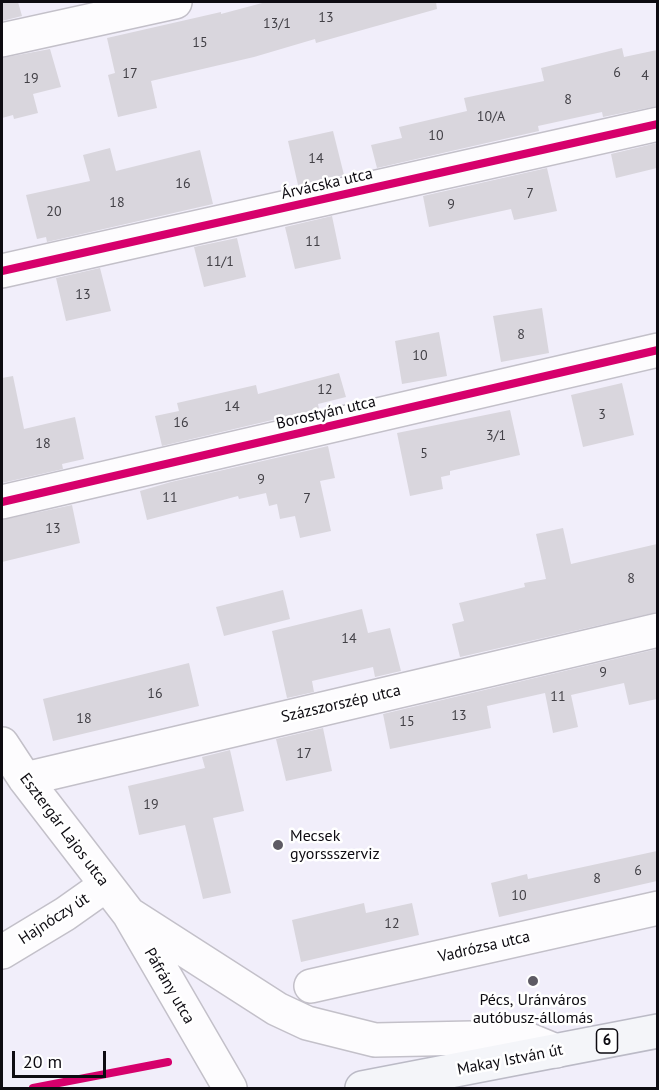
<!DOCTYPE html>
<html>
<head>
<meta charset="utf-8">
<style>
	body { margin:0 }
	#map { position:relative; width:659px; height:1090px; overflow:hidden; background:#f1eefa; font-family:"PT Sans",sans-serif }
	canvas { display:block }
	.frame { position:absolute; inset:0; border:3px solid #0d0b11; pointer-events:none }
	.scale { position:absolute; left:12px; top:1051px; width:94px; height:27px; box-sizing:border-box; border:3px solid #0d0b11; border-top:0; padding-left:8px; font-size:18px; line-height:21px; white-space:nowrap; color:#0d0b11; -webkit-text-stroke:4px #fff; paint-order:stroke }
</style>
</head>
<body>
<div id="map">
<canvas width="659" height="1090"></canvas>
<div class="frame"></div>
<div class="scale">20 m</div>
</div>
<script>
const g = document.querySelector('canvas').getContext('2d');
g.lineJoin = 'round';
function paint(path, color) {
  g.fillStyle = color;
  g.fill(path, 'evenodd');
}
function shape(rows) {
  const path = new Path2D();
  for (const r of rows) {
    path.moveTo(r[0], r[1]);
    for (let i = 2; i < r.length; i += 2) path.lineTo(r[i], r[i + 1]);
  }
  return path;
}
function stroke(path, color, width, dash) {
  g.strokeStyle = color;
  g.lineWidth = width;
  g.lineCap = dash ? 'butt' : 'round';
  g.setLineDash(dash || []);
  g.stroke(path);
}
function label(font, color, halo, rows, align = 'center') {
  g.font = font + ' "PT Sans",sans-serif';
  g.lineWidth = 5;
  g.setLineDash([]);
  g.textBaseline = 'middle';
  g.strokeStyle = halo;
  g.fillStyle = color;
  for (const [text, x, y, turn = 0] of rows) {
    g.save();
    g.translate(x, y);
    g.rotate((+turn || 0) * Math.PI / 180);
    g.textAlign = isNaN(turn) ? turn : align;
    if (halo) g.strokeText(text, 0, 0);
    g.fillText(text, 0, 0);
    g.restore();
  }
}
const building = shape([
	[2,2,18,2,22,16,2,21],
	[266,2,436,2,437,9,316,43,315,39,254,57,151,81,157,108,118,117,108,75,115,73,107,38,221,12,221,14],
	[622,48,624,57,657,50,657,106,603,117,602,112,538,126,539,131,377,168,371,145,402,138,399,127,467,111,464,98,544,81,541,68],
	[50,49,61,87,33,94,38,113,14,119,13,115,2,118,2,58],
	[333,131,344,175,298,185,288,141],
	[657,143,657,168,616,178,611,154],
	[110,148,116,171,200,150,213,204,47,242,46,237,37,239,26,195,90,181,83,155],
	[547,168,557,211,514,220,511,209,429,227,423,196],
	[332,216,341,259,295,269,285,227],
	[237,238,246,277,204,287,194,247],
	[100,268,111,311,66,321,56,278],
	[542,308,549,353,501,362,493,316],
	[439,332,447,376,402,384,395,341],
	[339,373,346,397,318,404,319,409,162,446,155,416,179,411,177,403,256,385,258,394],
	[13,376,24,429,75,417,84,459,62,464,63,469,2,483,2,378],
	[622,383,634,435,583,447,571,395],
	[510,410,520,455,450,471,450,475,441,477,443,489,410,496,397,433],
	[328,446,335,478,320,481,331,531,300,538,295,516,280,519,277,504,269,506,266,493,239,499,238,496,147,520,140,491,171,482],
	[72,505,80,543,2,562,2,520],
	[563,528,571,564,657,544,657,612,460,657,452,624,464,621,459,603,525,587,524,583,546,579,536,534],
	[283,590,290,619,224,636,216,607],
	[362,609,368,633,390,628,401,671,375,677,373,667,312,681,314,692,287,698,272,631],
	[657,649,657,699,629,705,624,683,571,695,578,727,553,733,545,693,487,706,491,728,390,749,383,714],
	[189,663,199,706,53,741,43,699],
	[323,728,332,771,286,781,276,739],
	[230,750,244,811,213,818,231,893,203,899,185,825,139,835,128,786,205,768,202,757],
	[657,851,657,881,499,917,491,883,527,874,528,879],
	[364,903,366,913,412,903,419,935,301,962,292,920]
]);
const minor = shape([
	[2,40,175,2],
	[2,271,658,124],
	[2,502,658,350],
	[2,744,25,779,129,914,230,1088],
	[25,779,658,630],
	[129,914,277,1009,307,1023,375,1040,522,1037,556,1051],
	[2,952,65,914,106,885],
	[311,986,658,908]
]);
const major = shape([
	[362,1088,658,1031]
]);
const cycleway = shape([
	[2,271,658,124],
	[2,502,658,350],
	[33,1088,168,1062]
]);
const markers = [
	[278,845,6,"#5d5a63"],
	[533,981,6,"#5d5a63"]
];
const numberNames = [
	["13",326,18],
	["13/1",277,24],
	["15",200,43],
	["6",617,73],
	["17",130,74],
	["4",645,76],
	["19",31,79],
	["8",568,100],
	["10/A",491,117],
	["10",436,136],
	["14",316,159],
	["16",183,184],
	["7",530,194],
	["18",117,203],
	["9",451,205],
	["20",54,212],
	["11",313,242],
	["11/1",220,262],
	["13",83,295],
	["8",521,335],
	["10",420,356],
	["12",325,390],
	["14",232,407],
	["3",602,415],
	["16",181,423],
	["3/1",496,436],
	["18",43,444],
	["5",424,454],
	["9",261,480],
	["11",170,498],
	["7",307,499],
	["13",53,529],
	["8",631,579],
	["14",349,639],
	["9",603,673],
	["16",155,694],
	["11",558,697],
	["13",459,716],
	["18",84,719],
	["15",407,722],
	["17",304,754],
	["19",151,805],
	["6",638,871],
	["8",597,879],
	["10",519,896],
	["12",392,924]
];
const shields = [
	[607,1041,21]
];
const shieldNames = [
	["6",607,1041]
];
const streetNames = [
	["Árvácska utca",327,184,-13],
	["Borostyán utca",326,413,-13],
	["Százszorszép utca",341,704,-13],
	["Esztergár Lajos utca",64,830,53],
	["Hajnóczy út",54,919,-33],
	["Vadrózsa utca",484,947,-13],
	["Páfrány utca",169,986,60],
	["Makay István út",510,1060,-11]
];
const poiNames = [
	["Mecsek",290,836],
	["gyorssszerviz",290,854],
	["Pécs, Uránváros",533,1000,"center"],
	["autóbusz-állomás",533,1018,"center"]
];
paint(building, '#d9d6dd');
stroke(minor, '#c3c0c9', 36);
stroke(major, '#bbbac6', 36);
stroke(minor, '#fdfcfe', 33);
stroke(major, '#f4f5f9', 33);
stroke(cycleway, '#d6006c', 8);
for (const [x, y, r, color] of markers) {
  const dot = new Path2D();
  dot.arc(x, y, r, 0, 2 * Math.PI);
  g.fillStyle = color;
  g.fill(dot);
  stroke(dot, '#fff', 2);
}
label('14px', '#424046', null, numberNames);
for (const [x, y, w] of shields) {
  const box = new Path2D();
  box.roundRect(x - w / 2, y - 12, w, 24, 4.5);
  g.fillStyle = '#fff';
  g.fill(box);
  stroke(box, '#0d0b11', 1.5);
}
label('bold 15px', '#0d0b11', null, shieldNames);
label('16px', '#0d0b11', '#fff', streetNames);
label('16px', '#0d0b11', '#fff', poiNames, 'left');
</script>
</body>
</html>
